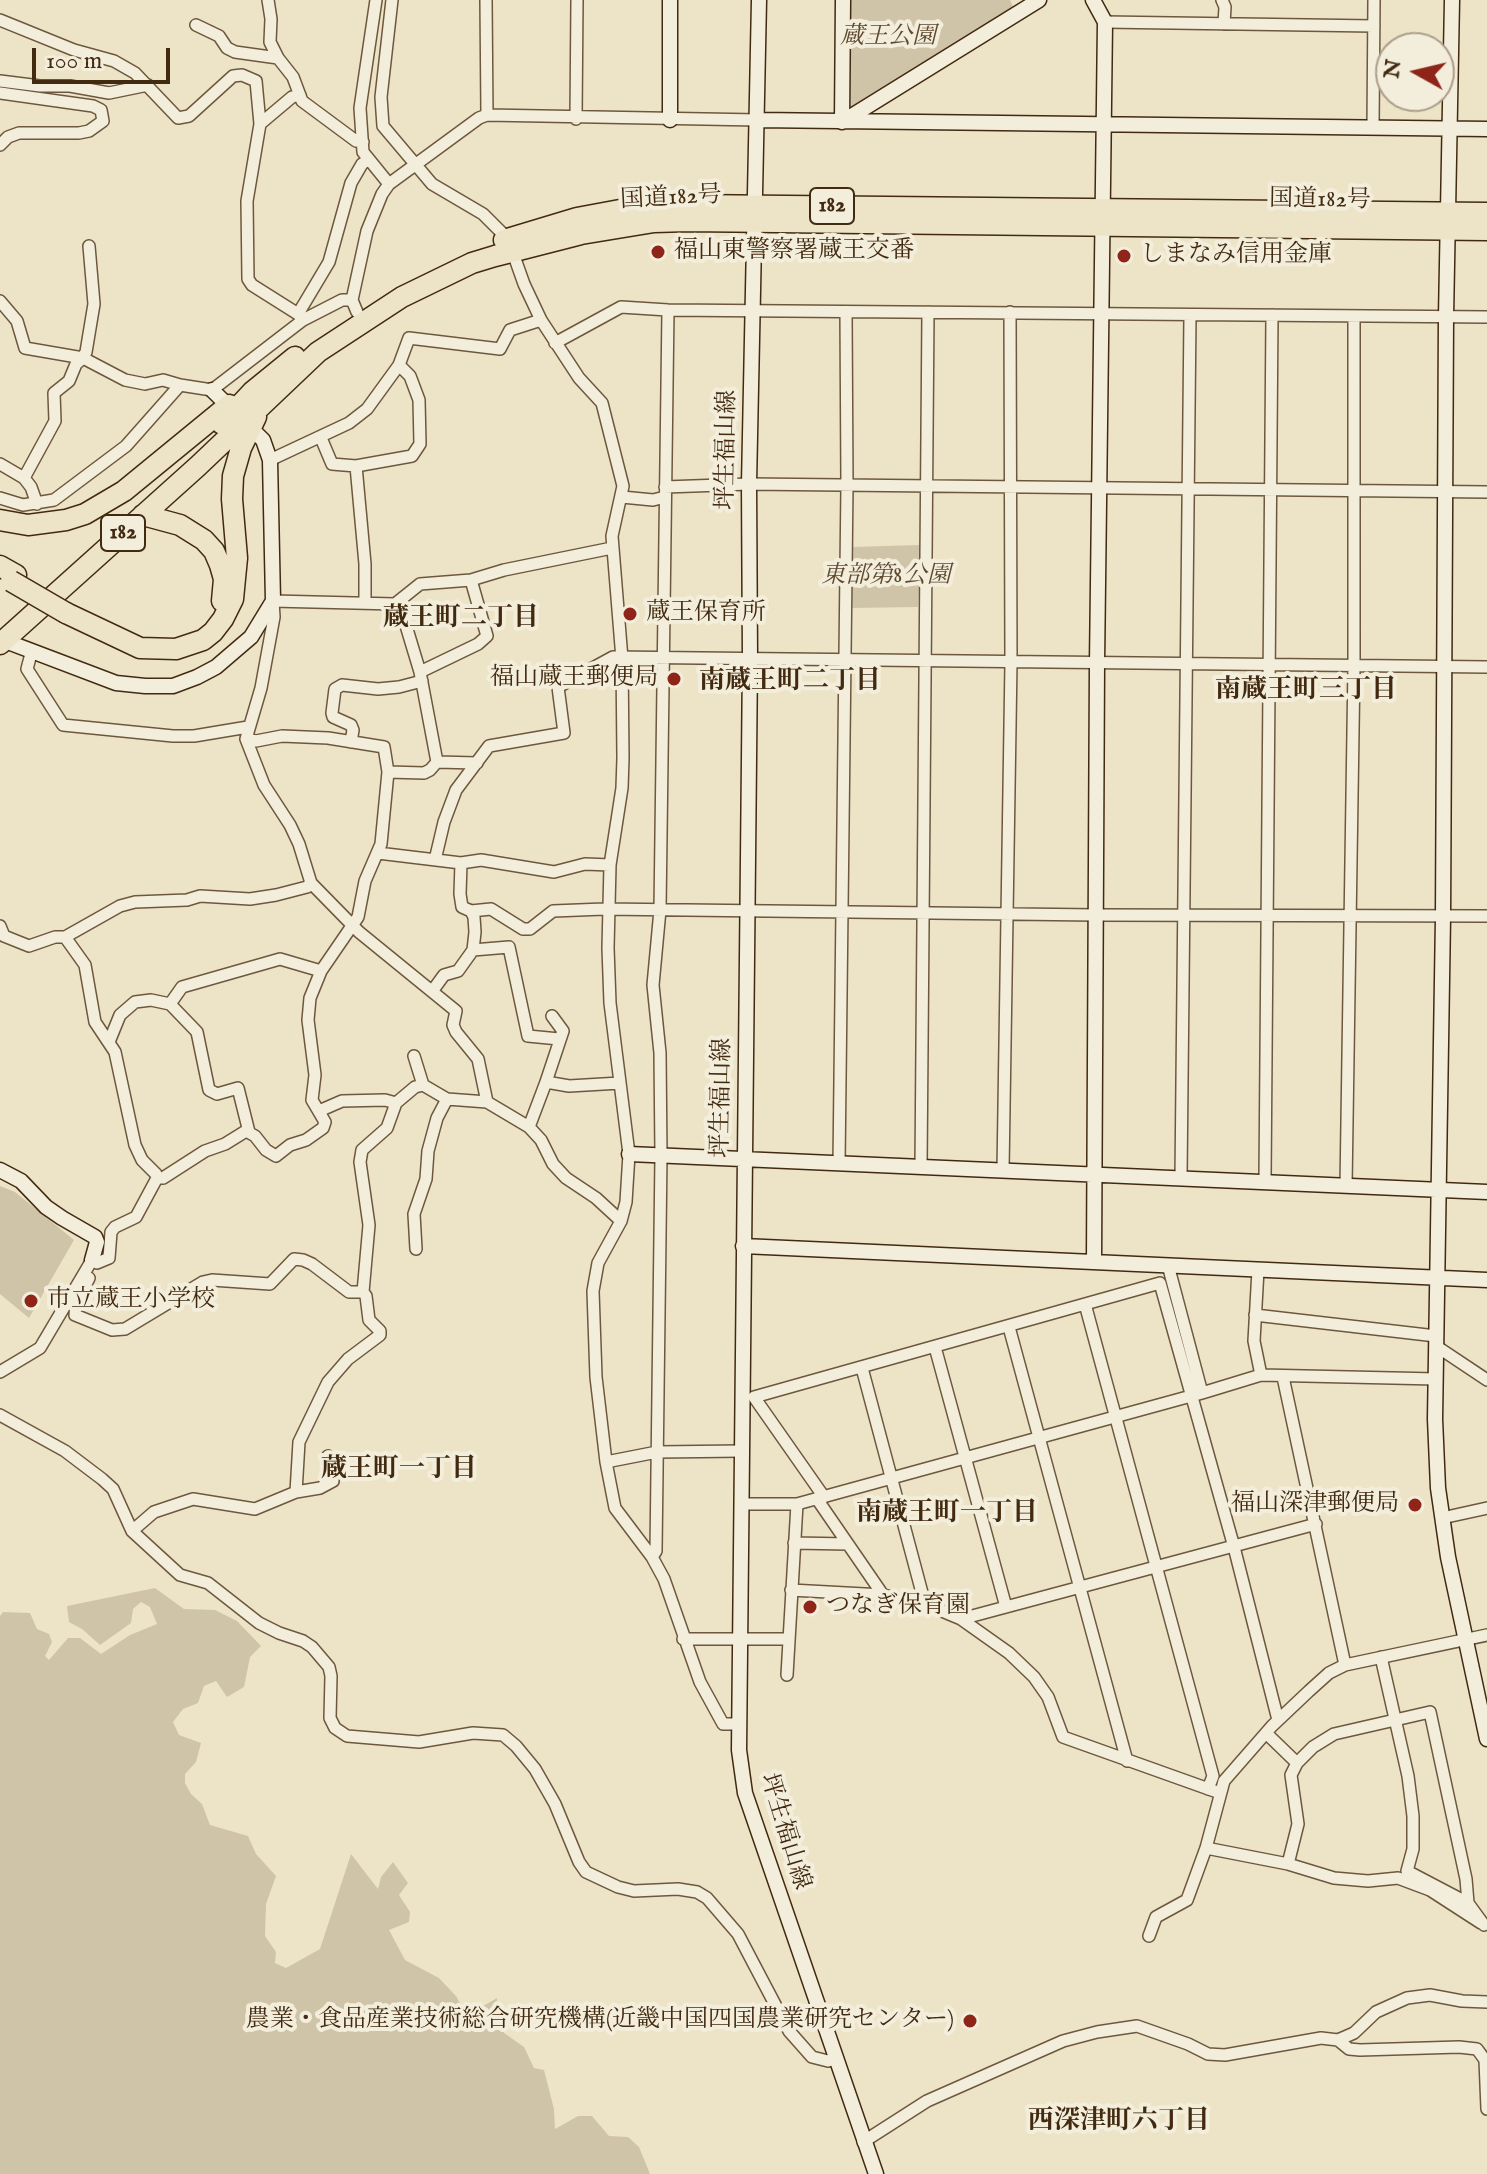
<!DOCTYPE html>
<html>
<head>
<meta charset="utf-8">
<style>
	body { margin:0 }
	#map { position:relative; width:1487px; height:2174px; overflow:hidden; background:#ede4c7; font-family:"IM FELL English",serif }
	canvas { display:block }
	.north { position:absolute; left:1375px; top:32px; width:80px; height:80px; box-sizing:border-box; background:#f3eddb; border:2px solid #ac9f8a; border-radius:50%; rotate:278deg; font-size:22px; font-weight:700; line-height:32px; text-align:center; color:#422a11 }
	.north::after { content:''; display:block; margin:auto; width:28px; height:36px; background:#8f2418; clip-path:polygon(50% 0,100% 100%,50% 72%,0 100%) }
	.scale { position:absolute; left:32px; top:48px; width:138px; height:36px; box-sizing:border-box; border:4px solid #422a11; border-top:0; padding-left:10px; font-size:24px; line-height:28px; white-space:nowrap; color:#422a11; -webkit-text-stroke:6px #f3eddb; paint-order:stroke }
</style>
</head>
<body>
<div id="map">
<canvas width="1487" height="2174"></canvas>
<div class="north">N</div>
<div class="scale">100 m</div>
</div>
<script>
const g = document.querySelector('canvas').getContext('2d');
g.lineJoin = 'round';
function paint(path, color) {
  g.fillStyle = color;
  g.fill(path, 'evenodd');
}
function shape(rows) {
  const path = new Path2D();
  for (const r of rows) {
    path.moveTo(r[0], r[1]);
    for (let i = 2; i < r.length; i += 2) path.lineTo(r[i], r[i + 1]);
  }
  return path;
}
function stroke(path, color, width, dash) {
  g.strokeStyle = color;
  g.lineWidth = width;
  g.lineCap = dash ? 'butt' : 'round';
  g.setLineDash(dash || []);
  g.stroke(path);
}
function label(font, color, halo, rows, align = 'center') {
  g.font = font + ' "IM FELL English","Noto Serif JP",serif';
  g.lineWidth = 8;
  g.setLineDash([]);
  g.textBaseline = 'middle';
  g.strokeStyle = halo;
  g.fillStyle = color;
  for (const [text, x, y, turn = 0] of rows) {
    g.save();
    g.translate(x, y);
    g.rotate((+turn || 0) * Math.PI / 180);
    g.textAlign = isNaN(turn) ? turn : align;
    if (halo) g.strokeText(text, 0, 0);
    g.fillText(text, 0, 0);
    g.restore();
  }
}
const green = shape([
	[850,0,1010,0,1013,7,848,109],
	[921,545,918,607,851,608,852,547],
	[0,1186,15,1192,74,1240,29,1318,0,1294],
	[155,1588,184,1609,215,1610,237,1621,261,1646,250,1657,244,1687,227,1697,216,1681,204,1686,198,1703,183,1709,173,1722,179,1735,201,1743,196,1762,185,1774,185,1783,191,1794,202,1804,210,1825,248,1836,256,1854,276,1876,266,1904,265,1936,276,1952,275,1963,286,1968,320,1949,351,1854,378,1889,381,1877,393,1862,408,1883,399,1895,410,1912,409,1922,389,1930,405,1960,439,1978,456,1996,462,2007,473,2012,497,1998,496,2012,504,2033,524,2047,534,2068,544,2070,554,2109,555,2129,578,2116,592,2116,609,2136,628,2137,639,2147,650,2174,0,2174,0,1616,3,1612,30,1613,37,1629,49,1634,52,1642,45,1656,49,1660,68,1638,80,1638,101,1654,130,1635,157,1624,150,1607,141,1602,133,1609,131,1623,100,1645,82,1629,69,1622,67,1606]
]);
const street = shape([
	[268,0,271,19,270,42,278,58,293,77,302,101,356,141,363,142],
	[376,0,360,108,363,152,389,184],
	[392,0,381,97,383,126,432,184,483,214,508,239,524,284,541,320,579,378,602,403,623,486,612,536,622,659,623,758,622,788,610,865,608,948,610,1003,629,1154,626,1202,621,1221,598,1263,593,1291,596,1377,606,1462,615,1508,652,1557,664,1579,700,1682,723,1724,738,1724],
	[486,0,487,115],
	[1222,0,1225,7,1224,24],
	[0,20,74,50,114,61,135,73,178,118,189,116,233,76,242,75,256,81,260,124,247,201,248,279,252,285,298,314,303,320],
	[1105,22,1374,26],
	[196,25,219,36,227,48,235,52,278,58],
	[0,81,40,86,70,86,109,93,148,85],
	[0,93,93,106,101,110,103,121,89,131,79,133,19,133,8,137,0,145],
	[576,119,577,0],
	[260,124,292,97,300,95],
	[1373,128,1374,0],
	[0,301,17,321,25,348,83,358,125,380,145,384,163,380,180,385],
	[357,312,352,300,367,231,382,194,389,184,479,118,487,115,758,120],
	[298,314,329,262,351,183,362,164,368,160],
	[555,343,621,307,668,310,1487,317],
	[321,438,332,464,356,466,412,456,420,444,419,400,410,376,399,365],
	[270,460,349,423,367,409,399,365,409,338,500,349,510,330,541,320],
	[0,464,24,478,31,487,37,504],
	[356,466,365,564,365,603],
	[24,478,55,421,54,393,69,381,76,364,83,358,86,352,94,304,89,246],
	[665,487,749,484,1487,492],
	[622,497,653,500,665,497],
	[0,498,23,505,54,500,126,446,180,385,212,390,303,320,342,300,352,300],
	[395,604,404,619,420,672,437,762,477,763],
	[32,650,27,669,63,725,173,736,194,736,248,727],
	[420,672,478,644,487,636,471,580],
	[351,742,353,730,351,725,333,717,332,713,335,689,342,685,378,689,399,687,422,681],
	[388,772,424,773,430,770,437,762],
	[378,853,461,863,481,860,554,872,585,864,610,865],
	[435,860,444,822,456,790,489,746,564,733,558,687,613,657,1487,667],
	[461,863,460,894,462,907,471,911,474,917,475,932,473,950],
	[311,883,359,932,456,1011,453,1025,456,1032,478,1059,487,1102],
	[471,911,491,909,523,929,530,929,553,911,604,909,1096,915,1487,916],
	[0,926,4,936,29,946,55,937,65,937],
	[433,990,444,975,458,971,473,950,509,947,528,1036,559,1039],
	[170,1004,197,1032,209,1090,217,1094,238,1088,249,1132],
	[109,1042,120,1015,135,1002,151,1000,170,1004,182,987,280,959,321,971],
	[414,1056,423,1085,447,1099,487,1102,529,1127,541,1140,553,1164,566,1178,596,1198,621,1221],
	[546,1082,563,1031,552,1016],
	[319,1111,342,1101,385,1100,396,1103],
	[529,1127,546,1082,569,1086,620,1083],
	[839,1164,847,485,846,312],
	[921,1167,928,312],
	[1003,1171,1011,662,1010,312],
	[1181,1177,1190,315],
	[157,1178,163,1178,205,1151,225,1144,246,1131,255,1136,266,1150,276,1156,290,1145,306,1140,323,1128,325,1122,312,1100,315,1075,308,1020,310,998,321,971,358,917,365,881,381,844,388,772,384,747,328,738,282,736,256,741,246,739],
	[1265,1182,1272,315],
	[1346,1186,1354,666,1354,316],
	[416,1249,414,1214,426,1179,428,1151,437,1118,447,1099],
	[1168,1265,1202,1393,1261,1375,1436,1379],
	[1258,1270,1254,1341,1261,1375],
	[89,1278,76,1304,75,1315,112,1330,125,1329,203,1282,212,1280,270,1284,294,1259,303,1260,312,1264,349,1292,363,1292,366,1296,369,1320,380,1331,380,1335,348,1359,328,1382,299,1442,296,1492],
	[363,1292,369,1225,360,1162,362,1150,387,1128,396,1103,415,1087,423,1085],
	[1085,1304,1213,1776,1208,1789],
	[1255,1315,1436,1336],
	[1009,1327,1127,1761],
	[1436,1346,1487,1380],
	[935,1347,1006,1607],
	[862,1368,925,1604],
	[0,1372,40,1348,92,1260,97,1263,109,1258,111,1232,115,1227,136,1217,157,1178,156,1174,142,1160,135,1145,115,1052,95,1022,85,965,65,937,120,906,135,902,187,900,200,896,250,899,276,895,307,887,311,883,299,844,290,825,264,785,246,739,261,688,274,617,273,601,395,604,420,584,471,580,504,570,612,548],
	[1283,1377,1345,1665],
	[0,1415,65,1451,102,1479,113,1489,132,1531,180,1575,208,1583,259,1623,279,1633,303,1641,312,1647,329,1667,331,1676,330,1718,335,1728,347,1736,419,1742,473,1733,503,1735,516,1746,535,1769,555,1804,579,1862,586,1872,618,1887,634,1891,678,1889,697,1892,707,1898,738,1934,789,2031,812,2057,828,2061,837,2058],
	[606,1462,657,1452,742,1451],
	[824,1497,754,1397,1160,1283,1234,1547,1278,1720],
	[817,1499,883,1595],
	[741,1504,797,1504,787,1675],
	[797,1504,1202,1393],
	[1442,1518,1487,1508],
	[132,1531,154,1512,193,1499,255,1509,296,1492,320,1488,333,1481,328,1456],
	[794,1543,848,1544],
	[652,1557,656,1551,661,1156,660,1053,653,985,660,910,668,310],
	[791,1590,883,1595,925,1604,961,1619,1009,1653,1034,1677,1048,1697,1063,1737,1220,1793],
	[961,1619,1316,1524],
	[683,1639,789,1639],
	[1381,1657,1408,1776,1413,1816,1413,1849,1407,1871,1468,1903],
	[1266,1733,1297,1763],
	[1206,1848,1288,1864,1334,1878,1368,1881,1398,1878,1430,1890,1481,1923],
	[1288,1864,1298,1824,1291,1775,1297,1763,1313,1747,1334,1734,1430,1712,1466,1879,1468,1903,1484,1925],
	[1149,1936,1156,1917,1187,1900,1206,1848,1224,1781,1272,1726,1309,1691,1329,1673,1345,1665,1487,1635],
	[1338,2040,1349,2049,1360,2050,1459,2047,1477,2049,1485,2060,1487,2109],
	[863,2142,927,2101,1063,2041,1097,2032,1137,2026,1188,2044,1208,2054,1225,2055,1321,2038,1338,2040,1354,2033,1376,2012,1407,1998,1430,1995,1462,2001,1487,2002]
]);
const secondary = shape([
	[759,0,749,484,750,660,739,1750,745,1793,876,2174],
	[1093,0,1105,22,1097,663,1094,1262],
	[1452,0,1446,317,1443,917,1435,1419,1438,1488,1448,1557,1487,1739],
	[670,120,670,0],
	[758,120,1487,129],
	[842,122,1039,0],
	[842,122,843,0],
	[0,639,116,683,145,686,173,686,197,677,216,667,251,637,273,601,270,460,263,440,212,390],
	[629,1154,1487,1192],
	[0,1170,21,1181,46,1207,62,1218,95,1237,97,1242,92,1260],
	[743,1246,1487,1280]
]);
const highway = shape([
	[504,240,577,218,620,210,687,205,1487,213],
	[222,424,252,392,295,357],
	[143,515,180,525,204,540,214,551,220,565,224,579,222,601],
	[0,520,28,525,66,520,85,514,124,491,229,405],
	[0,566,16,575],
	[66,613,140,648,176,649,203,640,213,632,223,619,233,599,237,558,232,499,233,476,241,448,256,417],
	[0,644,198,466,318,352,402,297,472,263,495,256,581,234,654,222,688,221,1487,230]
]);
const highwayBridge = shape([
	[11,581,66,613]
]);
const markers = [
	[658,252,8,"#8f2418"],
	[1124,256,8,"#8f2418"],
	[630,614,8,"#8f2418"],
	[674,679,8,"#8f2418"],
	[31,1301,8,"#8f2418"],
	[1415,1505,8,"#8f2418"],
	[810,1607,8,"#8f2418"],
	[970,2021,8,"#8f2418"]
];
const shields = [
	[832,206,44],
	[123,533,44]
];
const shieldNames = [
	["182",832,206],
	["182",123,533]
];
const parkNames = [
	["蔵王公園",888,38],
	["東部第8公園",886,577]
];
const streetNames = [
	["国道182号",671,199,-3],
	["国道182号",1320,201,1],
	["坪生福山線",728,450,-89],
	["坪生福山線",723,1098,-89],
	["坪生福山線",784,1832,73]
];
const poiNames = [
	["福山東警察署蔵王交番",674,252],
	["しまなみ信用金庫",1140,256],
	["蔵王保育所",646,614],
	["福山蔵王郵便局",658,679,"right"],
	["市立蔵王小学校",47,1301],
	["福山深津郵便局",1399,1505,"right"],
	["つなぎ保育園",826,1607],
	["農業・食品産業技術総合研究機構(近畿中国四国農業研究センター)",954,2021,"right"]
];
const neighbourhoodNames = [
	["蔵王町二丁目",461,620],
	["南蔵王町二丁目",790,683],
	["南蔵王町三丁目",1306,692],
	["蔵王町一丁目",399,1471],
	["南蔵王町一丁目",947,1515],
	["西深津町六丁目",1119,2123]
];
paint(green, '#d0c4a8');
stroke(street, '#6d583e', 14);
stroke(secondary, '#422a11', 17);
stroke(highway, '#422a11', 23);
stroke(street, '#f3eddb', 11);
stroke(secondary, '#f3eddb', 14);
stroke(highway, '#ede4c7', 20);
stroke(highwayBridge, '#422a11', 23, []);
stroke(highwayBridge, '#ede4c7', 20);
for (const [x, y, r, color] of markers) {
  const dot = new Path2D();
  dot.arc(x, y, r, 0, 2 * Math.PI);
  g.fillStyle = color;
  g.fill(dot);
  stroke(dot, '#f3eddb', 3);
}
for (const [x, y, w] of shields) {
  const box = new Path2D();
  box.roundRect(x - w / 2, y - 18, w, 36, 6);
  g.fillStyle = '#f3eddb';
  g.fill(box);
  stroke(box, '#422a11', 2);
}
label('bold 22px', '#422a11', null, shieldNames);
label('italic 24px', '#5e492f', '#f3eddb', parkNames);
label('24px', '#422a11', '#f3eddb', streetNames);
label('24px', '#422a11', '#f3eddb', poiNames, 'left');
label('bold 26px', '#422a11', '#f3eddb', neighbourhoodNames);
</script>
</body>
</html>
